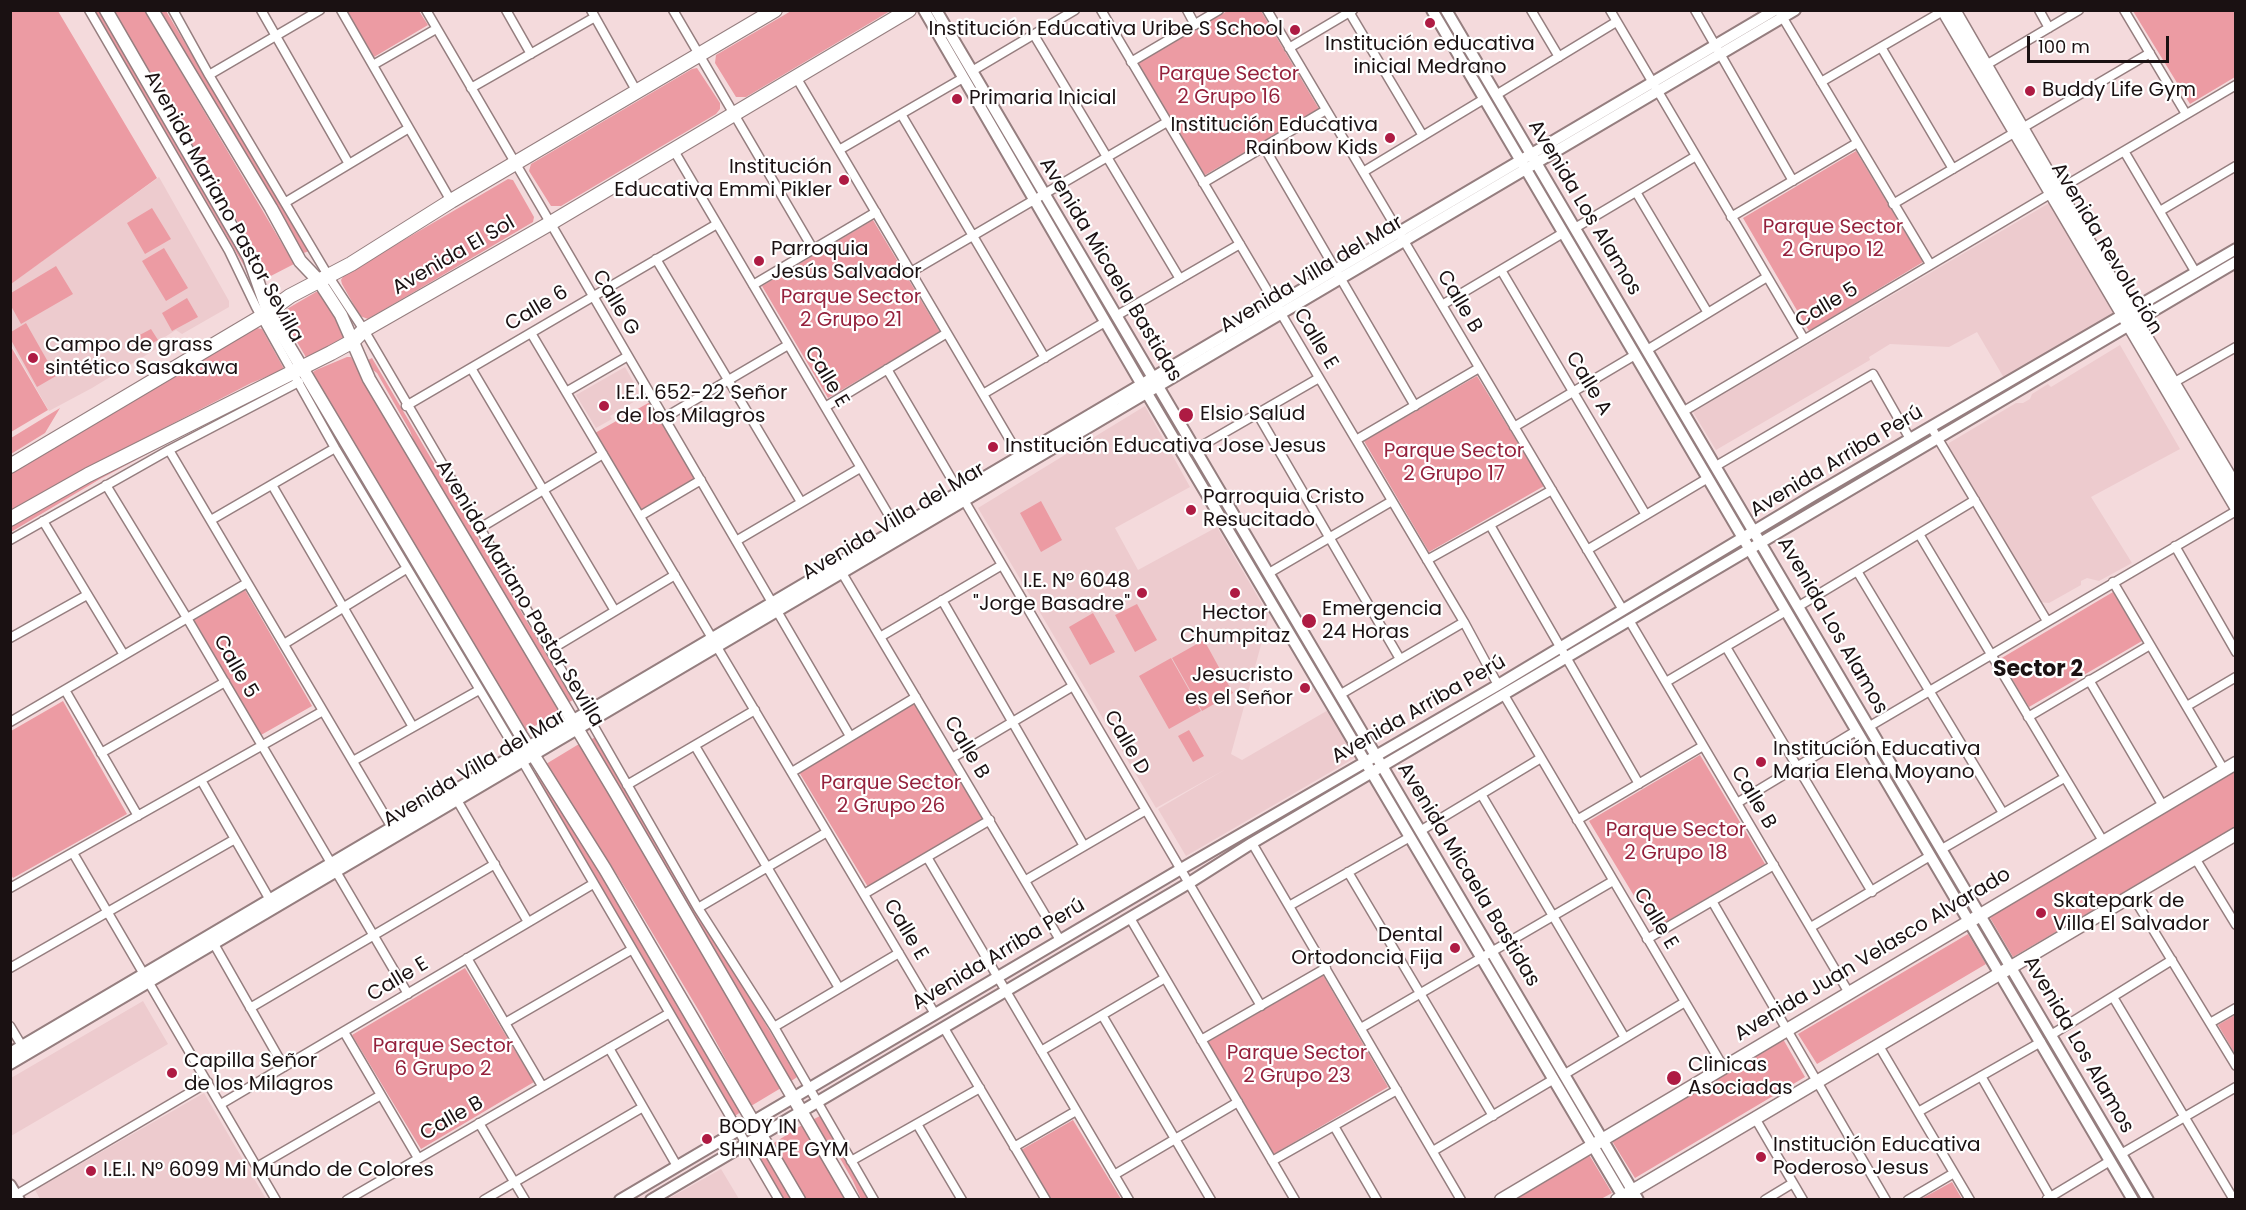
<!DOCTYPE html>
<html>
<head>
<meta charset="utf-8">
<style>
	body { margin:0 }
	#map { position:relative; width:2246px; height:1210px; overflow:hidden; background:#f4dadc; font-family:Poppins,sans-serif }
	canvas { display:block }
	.frame { position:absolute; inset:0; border:12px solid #1a1112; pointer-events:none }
	.scale { position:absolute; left:2027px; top:36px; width:142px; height:27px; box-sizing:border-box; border:3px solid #1a1112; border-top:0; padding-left:8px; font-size:18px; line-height:21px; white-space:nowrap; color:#1a1112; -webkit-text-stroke:4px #fff; paint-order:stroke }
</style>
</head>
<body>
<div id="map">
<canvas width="2246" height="1210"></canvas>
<div class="frame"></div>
<div class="scale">100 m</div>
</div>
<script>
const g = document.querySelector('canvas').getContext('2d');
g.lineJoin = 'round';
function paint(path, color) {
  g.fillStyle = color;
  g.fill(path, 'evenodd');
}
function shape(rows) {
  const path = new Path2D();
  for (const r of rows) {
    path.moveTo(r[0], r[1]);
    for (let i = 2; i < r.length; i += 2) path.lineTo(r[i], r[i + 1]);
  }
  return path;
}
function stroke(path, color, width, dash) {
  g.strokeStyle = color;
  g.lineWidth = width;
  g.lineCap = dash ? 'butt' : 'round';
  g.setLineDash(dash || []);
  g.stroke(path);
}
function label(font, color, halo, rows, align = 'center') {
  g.font = font + ' Poppins,sans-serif';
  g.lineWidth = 4.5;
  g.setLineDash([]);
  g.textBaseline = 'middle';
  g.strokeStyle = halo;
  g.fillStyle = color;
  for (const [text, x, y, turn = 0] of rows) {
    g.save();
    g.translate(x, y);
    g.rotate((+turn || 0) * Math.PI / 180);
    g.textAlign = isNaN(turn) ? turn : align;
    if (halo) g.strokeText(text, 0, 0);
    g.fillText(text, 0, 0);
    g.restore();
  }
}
const built = shape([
	[159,177,229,301,229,307,182,334,176,330,160,340,161,346,92,388,49,411,11,344,10,284],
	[2051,202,2115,312,2004,378,1977,332,1949,347,1890,344,1869,357,1870,360,1716,450,1693,412],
	[2120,345,2180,449,2091,497,2132,563,2099,581,2087,578,2081,581,2081,585,2049,603,2038,602,1947,451,1949,443,2016,403,2023,403,2030,399,2032,394,2048,384,2051,387],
	[625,367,642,397,610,416,612,419,596,428,576,395],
	[1145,406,1190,487,1115,528,1138,570,1217,527,1269,616,1231,754,1242,760,1330,709,1358,756,1186,856,1158,809,1226,769,1156,808,978,508],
	[143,1001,168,1044,11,1136,11,1078],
	[204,1093,266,1199,40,1199,35,1190],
	[721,1169,739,1199,668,1199]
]);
const green = shape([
	[11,10,58,11,157,178,11,284],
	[1229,10,1261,11,1319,109,1205,175,1138,63],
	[95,11,101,11,248,262,253,281],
	[114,11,145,11,294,264,263,280,253,249,239,224],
	[158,11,166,11,309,251,301,254],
	[347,11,419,11,428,25,374,57],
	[791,11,890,11,746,97,736,97,715,63,716,55],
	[2133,11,2235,11,2235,77,2190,104],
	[697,68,720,103,720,109,716,114,561,206,551,206,529,171,531,164,692,69],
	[1856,151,1923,262,1809,331,1743,218],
	[508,179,513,180,534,217,533,222,368,319,360,316,342,284,341,280,344,275],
	[152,208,171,239,145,254,127,223],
	[873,220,940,332,828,398,762,286],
	[164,248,188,288,166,301,142,261],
	[56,266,73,294,21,324,11,306,11,293],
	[321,291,348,337,307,359,280,313,316,292],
	[187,298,198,317,172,331,162,313],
	[26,323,56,376,37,387,11,340,11,332],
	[257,328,262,329,283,367,283,370,251,383,85,469,11,511,10,471],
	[151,329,158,340,140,350,134,338],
	[10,345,48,410,11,432,10,432],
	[347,357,351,357,562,711,524,732,314,375,313,372,316,370],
	[372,358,573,700,566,704,417,450,410,431,377,373,370,368,366,361],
	[1477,376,1544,486,1429,552,1364,441],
	[287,380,288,383,229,411,100,479,11,532,10,524,53,499],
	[311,390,513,734,510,736,307,392],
	[650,402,695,479,640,510,595,433],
	[60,408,45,433,11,454,11,438],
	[1041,501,1062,540,1041,552,1020,513],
	[245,590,312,706,261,735,194,620],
	[2113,592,2142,641,2029,707,2000,659],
	[1137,604,1157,640,1135,652,1115,615],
	[1093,613,1115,652,1090,665,1069,627],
	[1204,640,1233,693,1202,711,1172,658],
	[1171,658,1201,711,1169,729,1139,676],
	[63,701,127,814,13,878,10,873,11,731],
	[914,703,984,820,868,887,799,772],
	[1189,730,1204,756,1193,762,1178,736],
	[595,737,797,1077,790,1082,589,741],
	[579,744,781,1088,751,1106,702,1016,628,892,546,764],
	[1700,755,1765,864,1654,929,1589,821],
	[2235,768,2235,827,2013,957,1989,916],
	[537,772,615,897,742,1111,735,1116,533,774],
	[1968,934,1986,964,1817,1064,1798,1034],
	[465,968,534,1082,421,1149,352,1035],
	[1323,975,1388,1087,1274,1154,1208,1042],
	[2235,1015,2235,1054,2218,1025],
	[1783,1039,1805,1077,1635,1178,1612,1141],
	[820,1116,869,1199,861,1199,853,1181,841,1160,826,1143,812,1120],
	[1073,1120,1121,1199,1050,1199,1021,1150],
	[802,1125,846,1199,805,1199,774,1143],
	[764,1148,793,1199,783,1199,755,1154],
	[1588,1153,1612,1193,1601,1199,1510,1200],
	[1952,1182,1962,1199,1921,1199]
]);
const minor = shape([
	[89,10,229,251,256,307,335,448,517,752,779,1200],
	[173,10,209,75,329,277,364,330,480,528,698,908,774,1027,874,1200],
	[261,10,349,164],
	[341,10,451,201],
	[426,10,850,736],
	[506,10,531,54],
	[591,10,637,92],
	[673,10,813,249],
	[1101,10,1464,622,1498,685],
	[1187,10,1195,25],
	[1267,10,1623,610],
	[1348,10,1423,136],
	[1531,10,1559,57],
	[1610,10,1804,339],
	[1695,10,1793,181],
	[2039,10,2049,28],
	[2124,10,2186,114],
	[1780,13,1930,264],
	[1034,35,1180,279],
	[1881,47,1953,169],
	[1289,48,1353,10],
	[1131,62,1219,10],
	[373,65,436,29],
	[1986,65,2079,10],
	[972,71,1075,10],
	[209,75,320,10],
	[796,77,1020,457],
	[1821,82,1943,11],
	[471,88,595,17],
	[1496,95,1616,22],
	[901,114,1045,358],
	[1264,147,1415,406],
	[673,149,897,529],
	[839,150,963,78],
	[2124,151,2196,273],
	[1363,172,1484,99],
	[1203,183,1326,110],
	[2058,190,2236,85],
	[1636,192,1708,313],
	[286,202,409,128],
	[1893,204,2150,53],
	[2160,211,2236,166],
	[1731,217,1857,143],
	[1575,228,1696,156],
	[656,259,801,502],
	[1501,270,1646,515],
	[911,272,1167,122],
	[753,285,876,212],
	[1442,305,1563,233],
	[1116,316,1240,244],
	[531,333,712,638],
	[1647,350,1767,277],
	[471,368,615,611],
	[887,369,1261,1006],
	[2173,383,2236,347],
	[566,392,628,356],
	[983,394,1105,322],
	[406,406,717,224],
	[825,407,947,333],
	[1684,411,2050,194],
	[1257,413,1400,659],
	[664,418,788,345],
	[1514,427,1635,355],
	[1931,427,2047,621],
	[1356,440,1479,368],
	[1196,449,1319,378],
	[169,450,391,826],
	[1716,466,1873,374,1910,439],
	[106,485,187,618,408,994],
	[272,485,413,727],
	[640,516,701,480],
	[211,520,335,448],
	[43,521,124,655],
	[1490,525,1639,784],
	[480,528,603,454],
	[1919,534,2103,841],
	[10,540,169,450,299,382],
	[736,541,860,468],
	[2175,546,2236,652],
	[1587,550,1708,478],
	[1427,560,1552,490],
	[1857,571,2003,813],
	[842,573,1060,940],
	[1269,573,1392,501],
	[2113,582,2224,770],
	[942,600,1084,846],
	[1799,606,1975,500],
	[1629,620,1849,993],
	[880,637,1002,565],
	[10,638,87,595],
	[284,644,406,569],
	[717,647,935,1014],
	[1726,647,1872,892],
	[550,650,675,575],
	[2089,680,2163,806],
	[1666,682,1786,611],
	[65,690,138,816],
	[1341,694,1464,622],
	[1504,695,1724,1068],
	[2187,706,2236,677],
	[2028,717,2150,645],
	[10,722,247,583],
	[1870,726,2236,511],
	[695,746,839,988],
	[101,753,225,682],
	[952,758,1073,686],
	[353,761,479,690],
	[792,772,916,697],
	[201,780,270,900],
	[627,785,755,710],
	[1481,794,1625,1038],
	[457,800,528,922],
	[1737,803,1856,731],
	[1577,820,1703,746],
	[1420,831,1541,758],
	[1252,843,1461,1200],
	[1942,849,2064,778],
	[73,853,276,1200],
	[927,857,1129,1200],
	[2195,858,2236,925],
	[1348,872,1493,1116],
	[1026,880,1146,810],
	[10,888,323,711],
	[864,894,990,820],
	[2132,895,2236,1066],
	[1712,901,1886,1200],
	[1289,906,1410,837],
	[698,908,827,832],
	[1130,918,1295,1200],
	[1811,927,1930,856],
	[1647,939,1774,865],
	[214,944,284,1067],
	[467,958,542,1086],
	[10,968,235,839],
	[2113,997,2234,1200],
	[250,1008,495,864],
	[1102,1015,1211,1200],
	[505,1023,631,950],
	[2210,1023,2236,1008],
	[10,1026,22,1046],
	[774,1027,899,953],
	[944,1028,1046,1200],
	[1361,1028,1613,881],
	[344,1032,418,1158],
	[2051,1035,2172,960],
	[1201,1040,1326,968],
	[1879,1046,1970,1200],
	[609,1048,677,1166],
	[1041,1051,1165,978],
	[1565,1074,1685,1002],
	[1981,1076,2052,1200],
	[221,1104,593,884],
	[1918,1112,2041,1042],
	[1755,1118,1803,1200],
	[479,1123,525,1200],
	[917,1124,962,1200],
	[1334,1126,1377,1200],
	[1014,1147,1076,1111],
	[1433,1151,1554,1079],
	[2121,1154,2236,1087],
	[851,1161,980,1088],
	[1272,1161,1397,1090],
	[257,1167,381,1095],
	[1114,1175,1238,1102],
	[16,1195,208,1082],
	[2047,1199,2110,1161],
	[347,1200,668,1014],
	[484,1200,643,1107],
	[1765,1200,1793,1183],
	[1908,1200,1954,1173]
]);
const tertiary = shape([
	[924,10,1142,385,1625,1200],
	[936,10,1638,1200],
	[1432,10,2133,1200],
	[1446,10,2148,1200],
	[10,1053,1775,10],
	[10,1064,1795,10],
	[10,1185,19,1200],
	[620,1200,1181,869,1498,685,1814,495,2236,249],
	[651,1200,1189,883,1252,843,2236,262]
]);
const secondary = shape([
	[106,10,249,257,268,311,522,737,605,869,799,1200],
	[152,10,271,208,300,261,319,281,341,315,369,379,615,792,853,1200],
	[1943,10,2236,507],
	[1954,10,2058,190,2236,487],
	[1501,1200,2236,763],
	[1617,1200,2236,834]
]);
const primary = shape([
	[10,466,261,317,290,296,351,264,451,201,775,10],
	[10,519,88,475,331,353,353,341,364,330,549,224,909,10]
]);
const markers = [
	[1430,23,6,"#ae1b43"],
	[1295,30,6,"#ae1b43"],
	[2030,91,6,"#ae1b43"],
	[957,99,6,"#ae1b43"],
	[1390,138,6,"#ae1b43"],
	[844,180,6,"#ae1b43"],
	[759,261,6,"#ae1b43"],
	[33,358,6,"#ae1b43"],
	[604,406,6,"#ae1b43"],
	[1186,415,8,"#ae1b43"],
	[993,447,6,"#ae1b43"],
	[1191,510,6,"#ae1b43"],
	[1142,593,6,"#ae1b43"],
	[1235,593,6,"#ae1b43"],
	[1309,621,8,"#ae1b43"],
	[1305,688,6,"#ae1b43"],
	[1761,762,6,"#ae1b43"],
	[2041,913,6,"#ae1b43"],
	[1455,948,6,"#ae1b43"],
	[172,1073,6,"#ae1b43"],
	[1674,1078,8,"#ae1b43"],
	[707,1139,6,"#ae1b43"],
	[1761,1157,6,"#ae1b43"],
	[91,1171,6,"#ae1b43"]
];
const poiNames = [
	["Institución Educativa Uribe S School",1283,30,"right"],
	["Institución educativa",1430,45,"center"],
	["inicial Medrano",1430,68,"center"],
	["Buddy Life Gym",2042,91],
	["Primaria Inicial",969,99],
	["Institución Educativa",1378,126,"right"],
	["Rainbow Kids",1378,149,"right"],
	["Institución",832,168,"right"],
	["Educativa Emmi Pikler",832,191,"right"],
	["Parroquia",771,250],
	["Jesús Salvador",771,273],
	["Campo de grass",45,346],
	["sintético Sasakawa",45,369],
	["I.E.I. 652-22 Señor",616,394],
	["de los Milagros",616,417],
	["Elsio Salud",1200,415],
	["Institución Educativa Jose Jesus",1005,447],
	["Parroquia Cristo",1203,498],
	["Resucitado",1203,521],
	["I.E. N° 6048",1130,582,"right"],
	["\"Jorge Basadre\"",1130,605,"right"],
	["Emergencia",1322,610],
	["24 Horas",1322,633],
	["Hector",1235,614,"center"],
	["Chumpitaz",1235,637,"center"],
	["Jesucristo",1293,676,"right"],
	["es el Señor",1293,699,"right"],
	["Institución Educativa",1773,750],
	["Maria Elena Moyano",1773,773],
	["Skatepark de",2053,902],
	["Villa El Salvador",2053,925],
	["Dental",1443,936,"right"],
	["Ortodoncia Fija",1443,959,"right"],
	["Capilla Señor",184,1062],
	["de los Milagros",184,1085],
	["Clinicas",1688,1066],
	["Asociadas",1688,1089],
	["BODY IN",719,1128],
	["SHINAPE GYM",719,1151],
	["Institución Educativa",1773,1146],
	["Poderoso Jesus",1773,1169],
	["I.E.I. N° 6099 Mi Mundo de Colores",103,1171]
];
const parkNames = [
	["Parque Sector",1229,75],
	["2 Grupo 16",1229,98],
	["Parque Sector",1833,228],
	["2 Grupo 12",1833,251],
	["Parque Sector",851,298],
	["2 Grupo 21",851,321],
	["Parque Sector",1454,452],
	["2 Grupo 17",1454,475],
	["Parque Sector",891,784],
	["2 Grupo 26",891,807],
	["Parque Sector",1676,831],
	["2 Grupo 18",1676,854],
	["Parque Sector",443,1047],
	["6 Grupo 2",443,1070],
	["Parque Sector",1297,1054],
	["2 Grupo 23",1297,1077]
];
const streetNames = [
	["Avenida Mariano Pastor Sevilla",223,207,61],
	["Avenida Los Alamos",1584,208,59],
	["Avenida Revolución",2106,249,59],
	["Avenida El Sol",454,256,-30],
	["Avenida Micaela Bastidas",1110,270,59],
	["Avenida Villa del Mar",1312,275,-31],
	["Calle B",1459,302,59],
	["Calle G",615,303,59],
	["Calle 5",1827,306,-31],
	["Calle 6",537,309,-31],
	["Calle E",1315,339,59],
	["Calle E",826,377,59],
	["Calle A",1588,384,59],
	["Avenida Arriba Perú",1837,462,-31],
	["Avenida Villa del Mar",894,522,-31],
	["Avenida Mariano Pastor Sevilla",519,594,59],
	["Avenida Los Alamos",1832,626,60],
	["Calle 5",235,667,60],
	["Avenida Arriba Perú",1419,710,-30],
	["Calle D",1126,743,60],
	["Calle B",966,748,59],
	["Avenida Villa del Mar",475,769,-31],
	["Calle B",1753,798,59],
	["Avenida Micaela Bastidas",1468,875,59],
	["Calle E",1655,919,59],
	["Calle E",905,930,59],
	["Avenida Arriba Perú",999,955,-31],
	["Avenida Juan Velasco Alvarado",1873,955,-31],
	["Calle E",398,980,-31],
	["Avenida Los Alamos",2078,1045,60],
	["Calle B",452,1119,-30]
];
const quarterNames = [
	["Sector 2",2038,670]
];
paint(built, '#edcbce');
paint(green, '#ec9ba3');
stroke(minor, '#957e7f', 11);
stroke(tertiary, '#957e7f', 14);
stroke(secondary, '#957e7f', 15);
stroke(primary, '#957e7f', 16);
stroke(minor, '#fff', 8);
stroke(tertiary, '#fff', 10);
stroke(secondary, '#fff', 12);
stroke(primary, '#fff', 14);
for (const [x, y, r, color] of markers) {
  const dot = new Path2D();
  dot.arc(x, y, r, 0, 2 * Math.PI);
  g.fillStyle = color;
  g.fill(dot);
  stroke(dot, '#fff', 2);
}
label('20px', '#1a1112', '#fff', poiNames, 'left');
label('20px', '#94213c', '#fff', parkNames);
label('20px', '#1a1112', '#fff', streetNames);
label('bold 22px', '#1a1112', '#fff', quarterNames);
</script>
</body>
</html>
